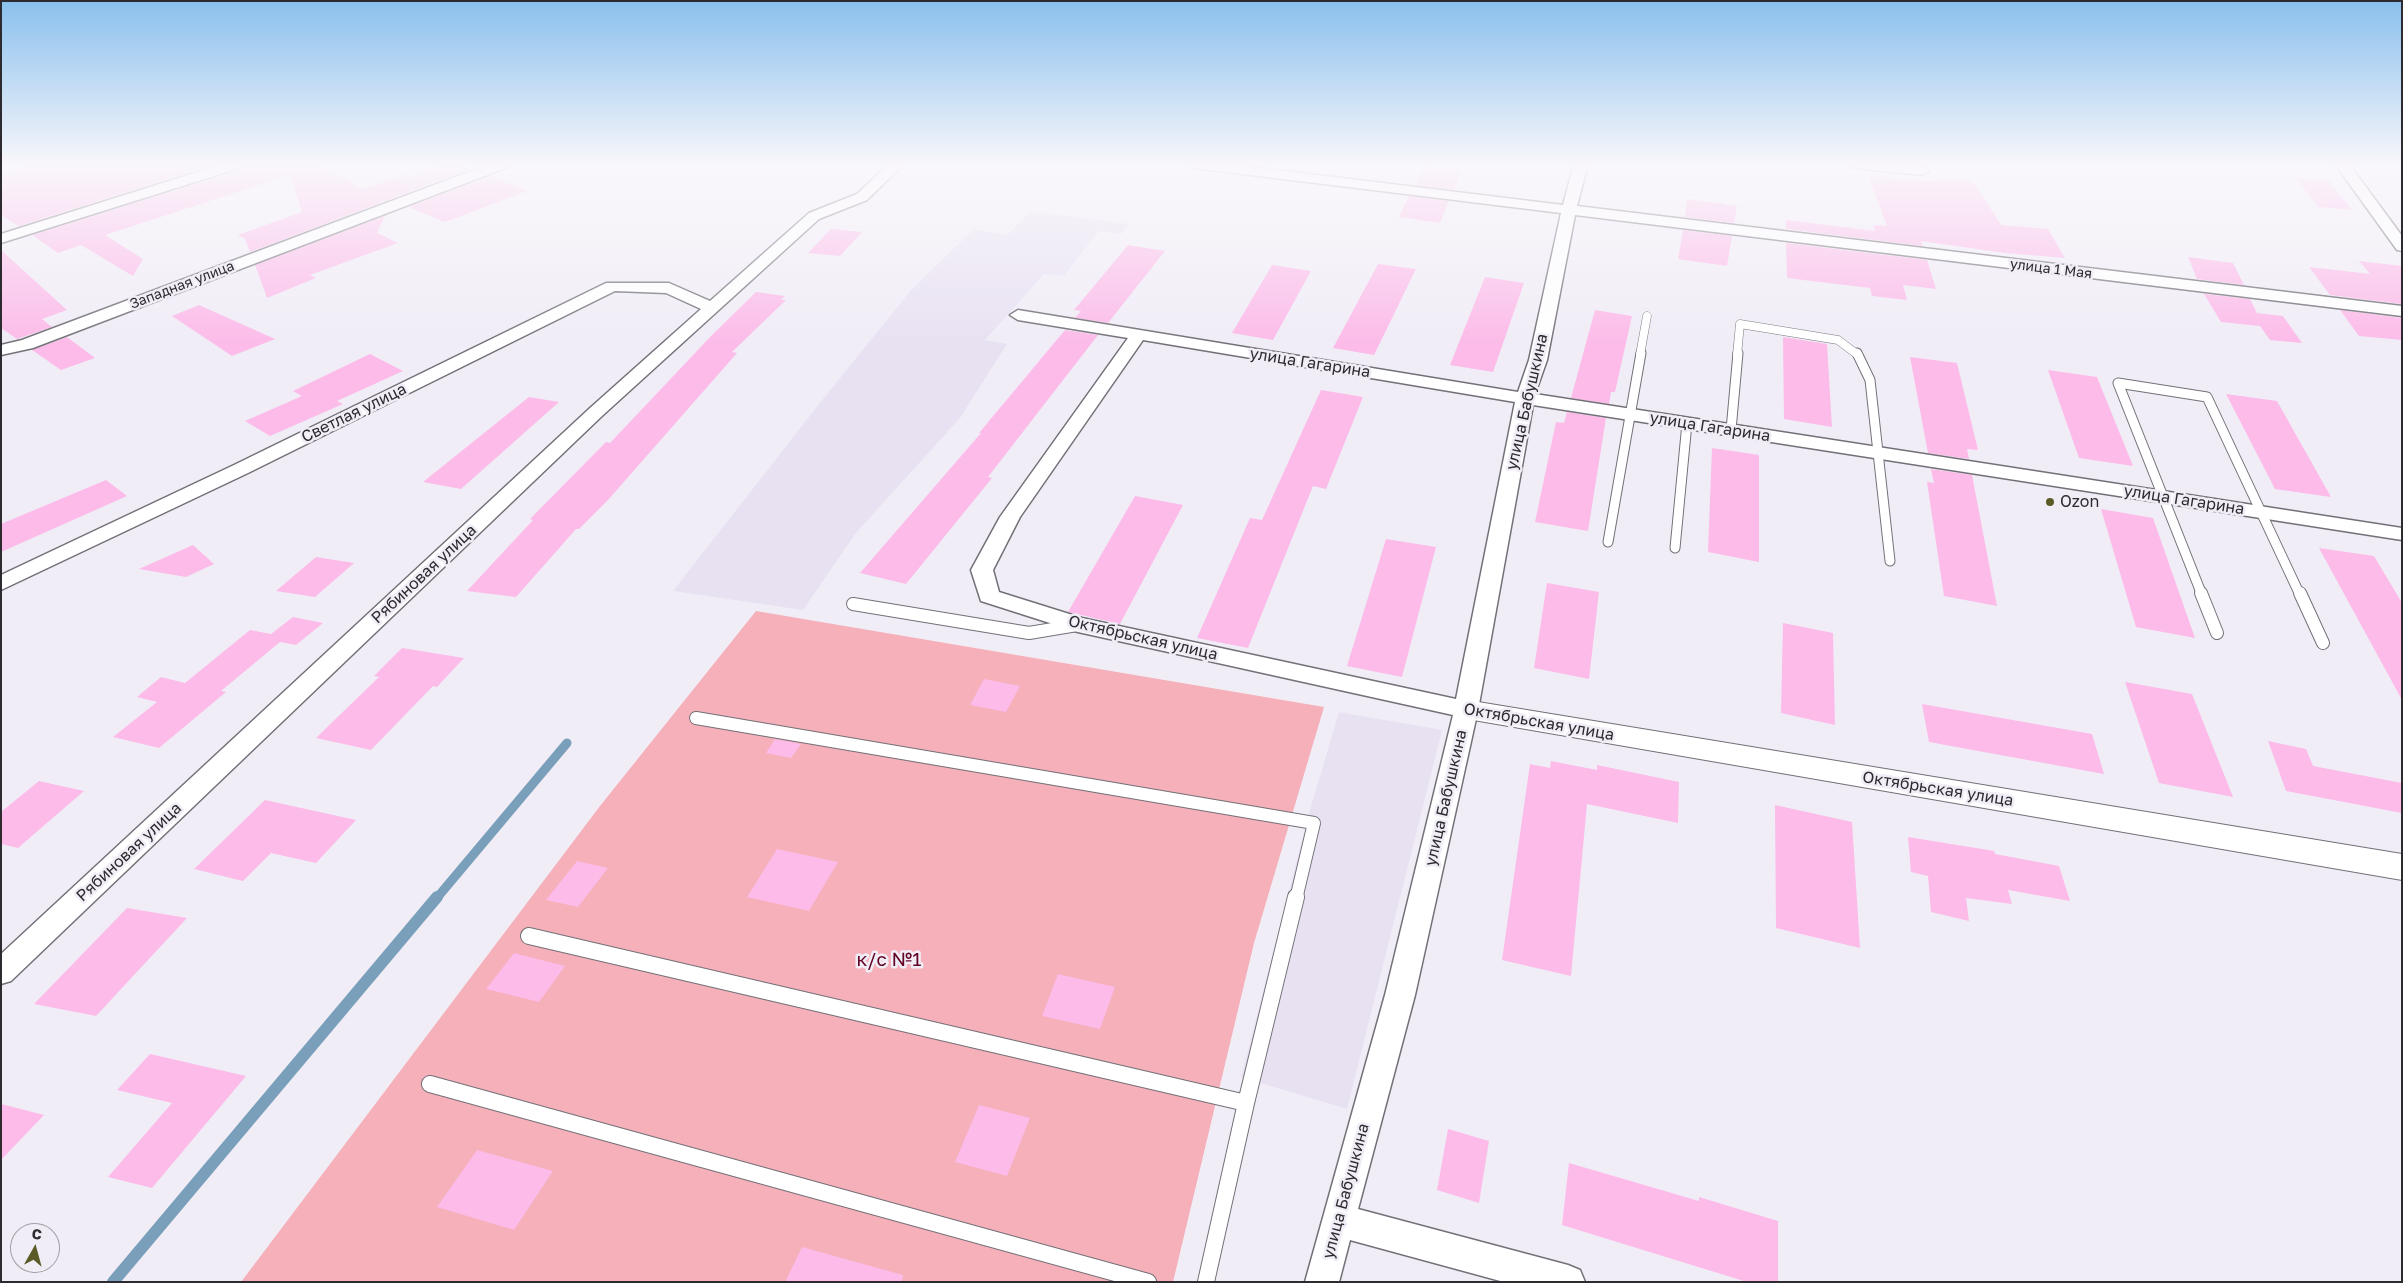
<!DOCTYPE html>
<html>
<head>
<meta charset="utf-8">
<style>
	body { margin:0 }
	#map { position:relative; width:2403px; height:1283px; overflow:hidden; background:#f1edf7; font-family:"Golos Text",sans-serif }
	canvas { display:block }
	.frame { position:absolute; inset:0; border:2px solid #2d2b2f; pointer-events:none }
	.north { position:absolute; left:10px; top:1223px; width:50px; height:50px; box-sizing:border-box; background:#f1edf7; border:1px solid #a39fa7; border-radius:50%; rotate:7deg; font-size:14px; font-weight:700; line-height:20px; text-align:center; color:#2d2b2f }
	.north::after { content:''; display:block; margin:auto; width:18px; height:22px; background:#5b5b28; clip-path:polygon(50% 0,100% 100%,50% 72%,0 100%) }
</style>
</head>
<body>
<div id="map">
<canvas width="2403" height="1283"></canvas>
<div class="frame"></div>
<div class="north">С</div>
</div>
<script>
const g = document.querySelector('canvas').getContext('2d');
g.lineJoin = 'round';
function paint(path, color) {
  g.fillStyle = color;
  g.fill(path, 'evenodd');
}
function shape(rows) {
  const path = new Path2D();
  for (const r of rows) {
    path.moveTo(r[0], r[1]);
    for (let i = 2; i < r.length; i += 2) path.lineTo(r[i], r[i + 1]);
  }
  return path;
}
function stroke(path, color, width, dash) {
  g.strokeStyle = color;
  g.lineWidth = width;
  g.lineCap = dash ? 'butt' : 'round';
  g.setLineDash(dash || []);
  g.stroke(path);
}
function label(font, color, halo, rows, align = 'center') {
  g.font = font + ' "Golos Text",sans-serif';
  g.lineWidth = 5;
  g.setLineDash([]);
  g.textBaseline = 'middle';
  g.strokeStyle = halo;
  g.fillStyle = color;
  for (const [text, x, y, turn = 0] of rows) {
    g.save();
    g.translate(x, y);
    g.rotate((+turn || 0) * Math.PI / 180);
    g.textAlign = isNaN(turn) ? turn : align;
    if (halo) g.strokeText(text, 0, 0);
    g.fillText(text, 0, 0);
    g.restore();
  }
}
const built = shape([
	[1030,211,1129,224,1121,234,1099,231,1064,276,1044,274,985,340,1007,344,960,418,856,533,803,610,673,591,819,404,912,289,974,229,1007,235],
	[1339,712,1442,730,1347,1109,1241,1077,1309,813]
]);
const green = shape([
	[756,611,1324,707,1254,943,1173,1282,241,1282,600,806]
]);
const streamFar1 = shape([
	[436,899,567,743]
]);
const stream = shape([
	[113,1282,437,897]
]);
const building = shape([
	[35,164,216,164,19,226,1,215,1,174],
	[247,164,314,164,364,189,404,175,409,177,444,164,457,164,470,169,250,252,245,239,238,235,302,212,290,175,105,235,143,259,133,276,81,245,58,253,32,235,244,169],
	[1424,166,1462,172,1454,190,1415,185],
	[489,176,527,191,445,222,409,207],
	[1868,176,1943,182,1941,179,1973,181,2001,225,2048,229,2065,258,2005,253,1921,241,1923,246,1786,229,1786,220,1875,231,1873,225,1887,226],
	[2295,177,2328,180,2352,210,2318,207],
	[1409,196,1449,201,1440,223,1399,217],
	[1687,199,1737,206,1734,223,1685,217],
	[385,216,377,233,398,243,310,275,316,278,267,298,255,265],
	[831,229,862,232,840,256,808,253],
	[1683,230,1732,236,1727,266,1678,259],
	[1786,243,1927,260,1936,289,1903,285,1907,300,1872,296,1870,288,1787,278],
	[1128,245,1165,251,1108,323,1075,318,1081,311,1074,310],
	[1,250,67,310,42,319,52,327,17,339,1,328],
	[2188,257,2233,263,2244,285,2197,279],
	[2359,261,2402,266,2402,304,2330,295,2309,267,2370,274],
	[1378,264,1416,269,1374,355,1333,348],
	[1272,265,1311,271,1273,340,1232,333],
	[1485,277,1524,283,1493,372,1450,365],
	[756,292,785,296,781,300,786,300,732,352,737,353,608,500,579,529,576,529,516,597,467,591,533,520,530,519,606,442,610,443,712,335],
	[2204,294,2250,299,2257,313,2283,316,2302,343,2270,340,2260,326,2221,322],
	[199,305,275,339,232,356,172,316],
	[1595,310,1632,316,1615,392,1611,392,1609,404,1571,398],
	[2340,310,2402,318,2402,340,2359,336],
	[1065,330,1098,335,988,477,992,478,906,584,860,573,981,433,979,433],
	[67,337,95,358,61,370,32,350],
	[1783,337,1827,344,1832,427,1784,419],
	[370,354,403,371,337,401,343,404,270,436,245,421,302,396,293,391],
	[1910,357,1957,363,1978,450,1967,449,1969,459,1928,453],
	[2048,370,2097,377,2133,466,2079,458],
	[1321,390,1363,397,1326,489,1313,486,1248,648,1197,638,1250,518,1262,520],
	[2226,394,2277,401,2331,497,2275,489],
	[529,397,559,402,461,489,423,482],
	[1567,412,1606,418,1588,531,1535,522,1556,422,1564,423],
	[1712,448,1759,455,1759,562,1708,552],
	[1931,469,1972,475,1997,606,1944,596,1927,482,1934,483],
	[106,480,127,496,1,552,1,524],
	[1135,496,1183,505,1120,624,1068,612],
	[2101,509,2153,518,2195,638,2136,627],
	[1386,539,1436,547,1402,677,1347,666],
	[193,545,214,564,186,577,139,569],
	[2319,548,2374,556,2402,603,2402,700],
	[316,557,354,563,315,597,276,591],
	[1547,583,1599,592,1589,679,1534,668],
	[293,617,323,623,296,645,280,642,221,691,226,692,159,748,113,737,157,702,137,697,161,677,185,683,250,630,271,634],
	[1783,623,1833,633,1835,725,1781,713],
	[402,648,464,658,437,687,433,686,371,750,316,738,379,677,374,676],
	[984,679,1020,686,1006,712,970,705],
	[2125,682,2192,694,2233,797,2159,783],
	[1922,704,2092,734,2104,774,1929,742],
	[775,739,801,744,791,758,766,753],
	[2268,741,2306,749,2313,766,2402,783,2402,813,2286,791],
	[1551,761,1597,770,1597,765,1679,782,1678,823,1587,804,1571,976,1502,960,1530,764,1550,768],
	[39,781,84,791,18,848,1,844,1,812],
	[265,800,356,820,316,863,271,853,243,881,194,869],
	[1775,805,1852,822,1860,948,1776,928],
	[1908,837,1994,851,1995,854,2059,866,2070,901,2008,890,2012,904,1966,898,1969,921,1931,912,1928,876,1911,872],
	[777,849,838,862,809,911,747,897],
	[577,861,608,868,578,907,546,900],
	[127,908,187,918,96,1016,34,1004],
	[514,953,565,966,539,1002,486,989],
	[1058,974,1115,987,1100,1029,1042,1016],
	[150,1054,246,1076,152,1188,108,1177,172,1103,117,1090],
	[1,1104,44,1115,1,1160],
	[979,1105,1030,1118,1007,1176,955,1162],
	[1448,1129,1489,1141,1479,1203,1437,1190],
	[477,1150,553,1171,514,1230,437,1207],
	[1569,1163,1699,1201,1699,1197,1778,1221,1778,1282,1747,1282,1562,1225],
	[802,1247,903,1275,902,1282,785,1282]
]);
const serviceFar3 = shape([
	[1640,355,1647,316],
	[1737,355,1740,324,1838,340,1858,355]
]);
const serviceFar2 = shape([
	[1857,353,1870,380,1890,561],
	[1731,430,1738,353],
	[1608,542,1641,353],
	[1675,548,1687,423],
	[2202,595,2118,383,2207,397,2300,595]
]);
const serviceFar1 = shape([
	[2201,593,2217,633],
	[2300,593,2323,643],
	[853,604,1029,633,1077,625],
	[696,718,1314,823,1296,899]
]);
const service = shape([
	[529,936,1246,1103],
	[430,1084,1148,1282],
	[1206,1282,1246,1103,1296,897]
]);
const minor = shape([
	[223,164,245,164,243,167,1,243,1,234,223,164],
	[490,164,510,164,508,167,33,348,1,355,1,345,22,340,490,164],
	[889,164,904,164,867,200,819,219,602,416,11,981,1,984,1,954,590,408,701,309,666,293,615,291,248,473,1,590,1,575,234,465,606,283,669,283,710,301,809,213,857,194,889,164],
	[1186,164,1228,164,1563,205,1574,164,1588,164,1577,206,2402,306,2402,316,1575,215,1547,360,1535,394,2402,528,2402,540,1533,405,1478,710,1415,995,1358,1209,1568,1265,1580,1270,1585,1282,1504,1282,1350,1240,1339,1282,1305,1282,1385,995,1453,715,1078,632,981,601,971,570,1000,517,1128,338,1018,320,1010,315,1018,310,1518,392,1529,360,1561,213,1193,168,1186,164],
	[1143,340,1515,402,1456,699,1082,618,999,592,993,570,1020,517,1143,340],
	[1847,164,1896,164,1922,167,1929,171,1922,175,1854,168,1847,164],
	[2335,164,2349,164,2402,236,2402,251,2397,250,2335,164]
]);
const tertiary = shape([
	[1466,700,2402,854,2402,880,1456,717,1451,710,1456,703,1466,700]
]);
const markers = [
	[2050,502,5,"#5b5b28"]
];
const farStreetnames = [
	["улица 1 Мая",2051,269,7],
	["Западная улица",182,285,-21]
];
const streetNames = [
	["улица Гагарина",1310,363,9],
	["улица Бабушкина",1527,402,-77],
	["Светлая улица",354,413,-26],
	["улица Гагарина",1710,427,9],
	["улица Гагарина",2184,500,9],
	["Рябиновая улица",424,574,-43],
	["Октябрьская улица",1143,638,13],
	["Октябрьская улица",1539,722,10],
	["Октябрьская улица",1938,789,9],
	["улица Бабушкина",1446,798,-77],
	["Рябиновая улица",129,852,-43],
	["улица Бабушкина",1346,1191,-75]
];
const poiNames = [
	["Ozon",2060,502]
];
const nearParknames = [
	["к/с №1",889,960]
];
paint(built, '#e8e1f2');
paint(green, '#f5b0b9');
stroke(streamFar1, '#7a9fba', 9);
stroke(stream, '#7a9fba', 12);
paint(building, '#fcbbe9');
stroke(serviceFar3, '#737078', 9);
stroke(serviceFar2, '#737078', 11);
stroke(serviceFar1, '#737078', 14);
stroke(service, '#737078', 18);
stroke(minor, '#737078', 3);
stroke(tertiary, '#737078', 2);
stroke(serviceFar3, '#fff', 8);
stroke(serviceFar2, '#fff', 9);
stroke(serviceFar1, '#fff', 12);
stroke(service, '#fff', 16);
paint(minor, '#fff');
paint(tertiary, '#fff');
const sky = g.createLinearGradient(0, 0, 0, 344);
sky.addColorStop(0, '#89c0ed');
sky.addColorStop(0.48, '#f9f7fb');
sky.addColorStop(1, '#f9f7fb00');
g.fillStyle = sky;
g.fillRect(0, 0, 2403, 344);
for (const [x, y, r, color] of markers) {
  const dot = new Path2D();
  dot.arc(x, y, r, 0, 2 * Math.PI);
  g.fillStyle = color;
  g.fill(dot);
  stroke(dot, '#f1edf7', 2);
}
label('14px', '#2d2b2f', '#f1edf7', farStreetnames);
label('16px', '#2d2b2f', '#f1edf7', streetNames);
label('16px', '#2d2b2f', '#f1edf7', poiNames, 'left');
label('19px', '#620324', '#f1edf7', nearParknames);
</script>
</body>
</html>
